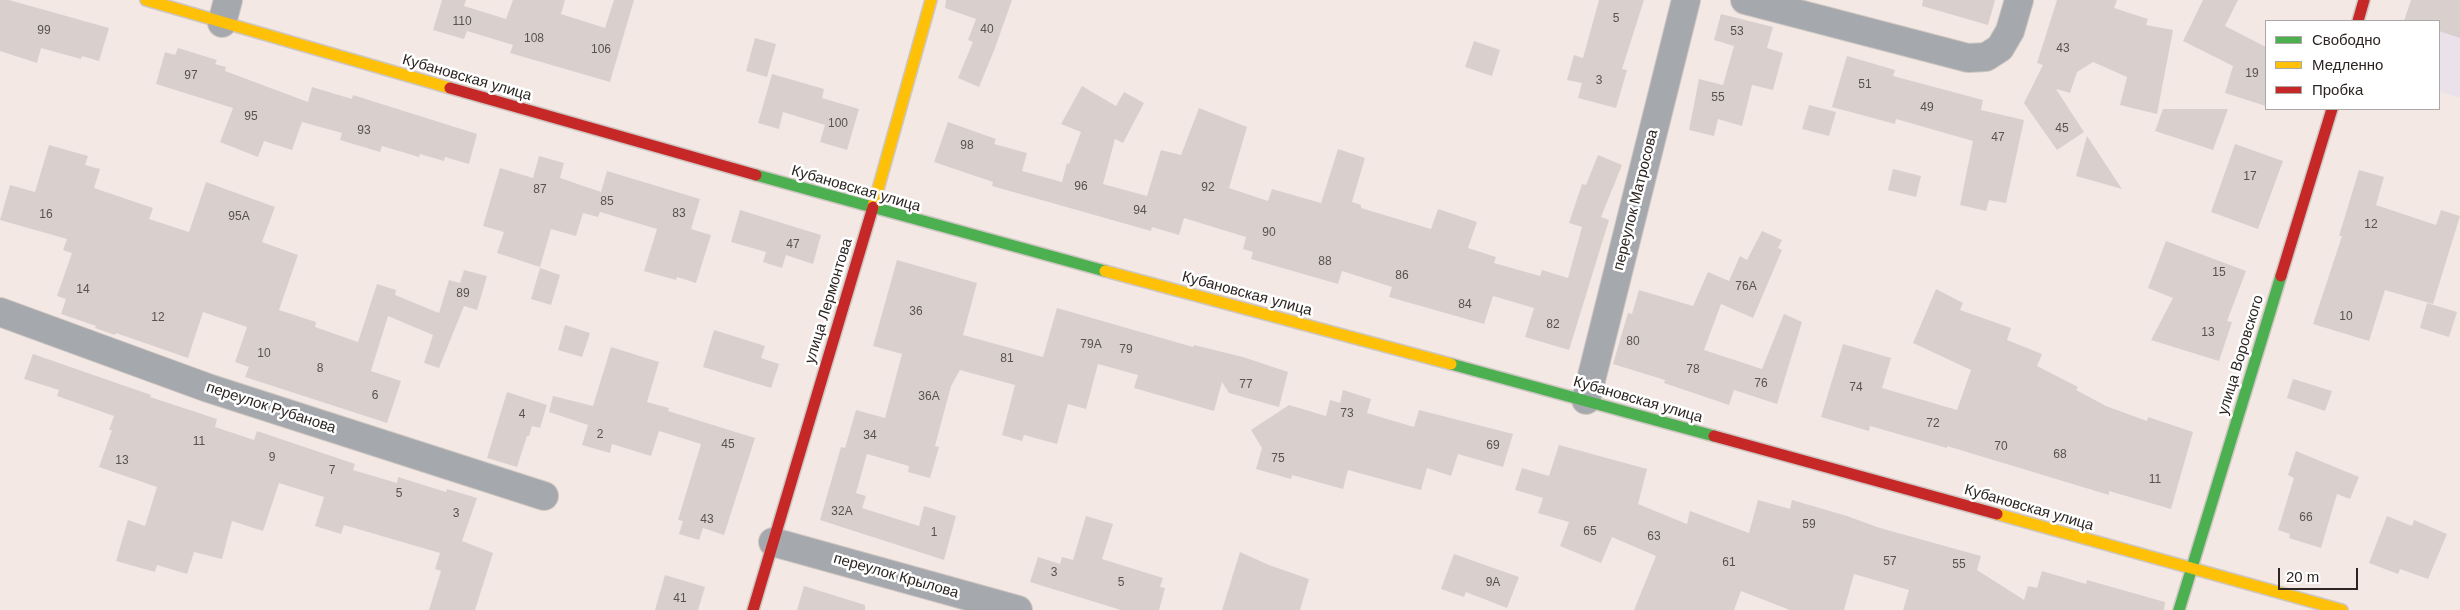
<!DOCTYPE html>
<html>
<head>
<meta charset="utf-8">
<style>
	body { margin:0 }
	#map { position:relative; width:2460px; height:610px; overflow:hidden; background:#f3e8e3; font-family:Arial,sans-serif }
	canvas { display:block }
	.legend { position:absolute; left:2265px; top:20px; width:175px; height:90px; box-sizing:border-box; background:#fff; border:1px solid #aba8a7; margin:0; padding:6px 9px; list-style:none; font-size:15px; color:#2c2522 }
	.legend li { display:flex; align-items:center; gap:10px; height:25px }
	.legend b { width:25px; border:1px solid #aba8a7 }
	.scale { position:absolute; left:2278px; top:568px; width:80px; height:22px; box-sizing:border-box; border:2px solid #2c2522; border-top:0; padding-left:6px; font-size:15px; line-height:18px; white-space:nowrap; color:#2c2522; -webkit-text-stroke:4px #fff; paint-order:stroke }
</style>
</head>
<body>
<div id="map">
<canvas width="2460" height="610"></canvas>
<ul class="legend">
<li><b style="height:6px;background:#4caf50"></b>Свободно</li>
<li><b style="height:6px;background:#ffc107"></b>Медленно</li>
<li><b style="height:6px;background:#c62828"></b>Пробка</li>
</ul>
<div class="scale">20 m</div>
</div>
<script>
const g = document.querySelector('canvas').getContext('2d');
g.lineJoin = 'round';
function paint(path, color) {
  g.fillStyle = color;
  g.fill(path, 'evenodd');
}
function shape(rows) {
  const path = new Path2D();
  for (const r of rows) {
    path.moveTo(r[0], r[1]);
    for (let i = 2; i < r.length; i += 2) path.lineTo(r[i], r[i + 1]);
  }
  return path;
}
function stroke(path, color, width, dash) {
  g.strokeStyle = color;
  g.lineWidth = width;
  g.lineCap = dash ? 'butt' : 'round';
  g.setLineDash(dash || []);
  g.stroke(path);
}
function label(font, color, halo, rows, align = 'center') {
  g.font = font + ' Arial,sans-serif';
  g.lineWidth = 5;
  g.setLineDash([]);
  g.textBaseline = 'middle';
  g.strokeStyle = halo;
  g.fillStyle = color;
  for (const [text, x, y, turn = 0] of rows) {
    g.save();
    g.translate(x, y);
    g.rotate((+turn || 0) * Math.PI / 180);
    g.textAlign = isNaN(turn) ? turn : align;
    if (halo) g.strokeText(text, 0, 0);
    g.fillText(text, 0, 0);
    g.restore();
  }
}
const education = shape([
	[2411,0,2460,0,2460,98,2439,91,2439,21,2404,21]
]);
const building = shape([
	[0,0,9,0,109,28,99,61,82,56,81,59,41,48,37,63,0,51],
	[442,0,466,0,464,6,506,19,513,0,565,0,561,14,605,28,614,0,634,0,610,82,510,53,513,45,467,31,464,39,433,30],
	[946,0,1012,0,995,48,979,87,958,78,973,42,968,40,976,19,945,8],
	[1599,0,1644,0,1622,69,1627,70,1616,108,1578,98,1582,83,1567,80,1574,55,1583,58],
	[1923,0,1995,0,1988,25,1922,6],
	[2057,0,2117,0,2114,8,2148,19,2146,25,2173,30,2157,114,2120,105,2127,77,2093,62,2077,72,2070,93,2056,89,2084,132,2057,150,2024,103,2043,65,2037,63],
	[2203,0,2238,0,2225,26,2266,47,2266,106,2225,93,2233,66,2183,41],
	[2411,0,2460,0,2460,38,2439,31,2439,21,2404,21],
	[1721,14,1773,27,1767,48,1783,53,1773,90,1752,85,1742,126,1718,119,1714,136,1689,130,1699,79,1723,85,1734,46,1714,40],
	[755,38,776,44,767,77,746,71],
	[1474,41,1500,50,1492,76,1465,67],
	[178,48,217,60,215,64,226,67,225,71,308,102,312,87,352,99,353,95,477,134,469,164,445,157,444,161,420,154,419,157,382,146,380,152,340,140,342,133,302,122,292,150,264,141,258,157,220,142,233,108,156,84,165,52,175,55],
	[1847,56,1895,70,1893,76,1983,100,1981,110,2024,120,2006,203,1989,200,1986,211,1960,205,1973,141,1896,119,1895,124,1832,107],
	[772,74,824,89,822,98,859,109,847,150,820,142,825,125,783,112,779,129,758,123],
	[1082,86,1116,106,1124,92,1144,103,1123,143,1115,139,1103,184,1147,196,1161,150,1181,155,1199,108,1247,127,1229,188,1268,201,1272,189,1321,203,1338,149,1365,158,1352,202,1361,205,1361,208,1431,229,1438,209,1477,222,1468,248,1496,257,1494,263,1540,276,1542,270,1568,278,1582,227,1569,223,1582,184,1586,185,1598,155,1622,165,1601,217,1609,220,1569,350,1525,337,1534,308,1493,296,1484,324,1389,297,1392,287,1342,271,1338,284,1251,259,1253,252,1243,249,1246,237,1184,218,1179,235,1152,227,1151,231,992,186,993,182,934,162,948,122,996,139,994,144,1027,153,1022,171,1062,182,1067,163,1069,164,1081,132,1061,124],
	[1809,105,1836,112,1829,136,1802,129],
	[2163,109,2228,109,2213,150,2155,131],
	[2087,136,2122,189,2076,176],
	[2235,144,2283,161,2258,229,2211,212],
	[49,145,88,156,85,165,100,169,94,188,153,208,149,219,189,232,206,182,275,207,262,242,298,255,279,310,316,322,315,327,358,342,377,284,396,290,395,295,439,313,449,280,460,283,464,270,487,276,477,310,464,306,439,368,424,363,433,335,388,316,371,371,401,381,387,423,245,377,249,367,235,362,247,327,203,312,188,358,116,333,115,335,95,328,96,326,61,314,66,299,57,296,72,253,63,250,67,239,0,220,10,185,35,192],
	[539,156,564,163,560,178,601,192,607,171,700,199,691,229,711,235,696,283,677,277,676,280,644,271,657,229,600,212,598,217,583,213,576,236,551,229,540,267,497,253,504,232,483,226,500,168,533,178],
	[1893,169,1921,176,1916,197,1888,190],
	[2359,170,2384,177,2376,205,2436,225,2441,210,2460,216,2433,304,2385,290,2369,341,2313,324,2342,236,2339,236],
	[740,210,821,235,813,264,786,255,782,268,763,262,766,252,731,242],
	[1762,231,1782,240,1778,248,1782,250,1753,318,1721,304,1704,350,1762,369,1784,314,1802,322,1777,404,1734,390,1729,405,1664,383,1665,380,1613,364,1628,313,1632,314,1639,290,1693,306,1708,272,1729,281,1740,256,1747,260],
	[2166,241,2246,271,2227,321,2232,322,2219,361,2151,340,2173,298,2148,288],
	[897,260,977,283,963,335,1043,357,1057,308,1193,347,1194,345,1243,357,1288,372,1279,407,1229,393,1222,382,1214,411,1134,388,1138,375,1098,364,1086,409,1068,404,1057,444,1024,435,1022,441,1002,435,1015,385,960,370,951,386,935,446,939,447,930,478,908,472,909,466,867,454,856,493,866,496,862,508,919,526,924,506,956,516,944,560,820,520,841,447,845,448,856,410,885,418,902,354,873,346],
	[540,268,560,275,551,305,531,299],
	[1936,289,1963,303,1960,310,2011,328,2007,340,2042,354,2037,366,2078,387,2076,390,2106,406,2147,421,2148,417,2193,432,2171,509,2109,491,2109,495,1947,446,1947,448,1870,426,1869,431,1821,417,1843,344,1891,358,1882,388,1957,410,1971,370,1913,343],
	[2427,303,2457,312,2449,337,2420,328],
	[565,325,590,333,582,357,558,350],
	[714,330,765,346,761,358,779,364,771,388,703,367],
	[611,347,659,362,647,402,669,408,668,411,755,438,724,535,703,528,699,540,679,534,683,521,678,520,701,444,659,431,651,456,612,444,610,453,582,445,588,425,549,412,553,396,593,406],
	[33,354,151,395,150,397,217,419,215,427,254,440,257,431,355,464,353,470,397,483,398,477,446,492,447,489,477,498,462,541,493,553,475,610,429,610,441,571,435,569,440,553,344,525,341,534,315,526,324,497,279,483,263,531,232,521,222,559,194,552,187,574,157,565,155,572,116,561,128,520,145,526,157,487,99,467,112,430,109,430,114,416,57,396,59,390,24,379],
	[2293,379,2332,391,2325,411,2287,398],
	[1343,390,1371,399,1367,413,1414,427,1419,410,1513,434,1503,467,1458,454,1451,476,1427,468,1421,490,1348,470,1343,489,1292,475,1291,479,1256,469,1262,448,1251,430,1289,405,1326,416,1330,400,1340,403],
	[507,392,547,405,540,428,532,426,529,436,527,436,517,467,487,458],
	[1559,445,1647,469,1638,504,1687,524,1690,511,1749,533,1758,500,1790,509,1792,500,1847,516,1880,528,1981,556,1977,570,2024,600,2028,586,2037,588,2042,571,2086,584,2087,580,2165,602,2164,610,1903,610,1909,590,1854,574,1844,610,1790,610,1741,591,1734,610,1634,610,1656,556,1612,537,1601,563,1560,546,1569,522,1538,513,1543,498,1515,490,1522,468,1549,476],
	[2296,451,2359,477,2350,499,2337,494,2321,548,2289,538,2290,534,2278,530,2294,478,2288,475],
	[1086,516,1113,524,1102,559,1163,578,1160,587,1165,588,1159,610,1121,610,1030,582,1038,557,1060,564,1062,557,1073,560],
	[2387,516,2412,526,2414,520,2447,534,2428,579,2400,569,2398,574,2369,563],
	[1240,552,1269,565,1309,579,1300,610,1222,610],
	[1454,554,1519,577,1507,608,1466,592,1464,597,1441,589],
	[665,575,705,587,698,610,655,610],
	[804,586,865,605,865,610,797,610]
]);
const street = shape([
	[1745,0,1968,58,1986,57,2000,48,2010,31,2019,0],
	[222,23,228,0],
	[0,312,208,388,544,496],
	[1586,400,1686,0],
	[773,542,1018,610]
]);
const fast = shape([
	[756,175,1105,271],
	[1451,364,1714,436],
	[2179,610,2281,276]
]);
const slow = shape([
	[146,0,450,88],
	[873,207,931,0],
	[1105,271,1451,364],
	[1997,514,2342,610]
]);
const jam = shape([
	[2358,21,2364,0],
	[450,88,756,175],
	[2281,276,2332,109],
	[1714,436,1997,514],
	[753,610,873,207]
]);
const numberNames = [
	["5",1616,19],
	["110",462,22],
	["40",987,30],
	["99",44,31],
	["53",1737,32],
	["108",534,39],
	["43",2063,49],
	["106",601,50],
	["19",2252,74],
	["97",191,76],
	["3",1599,81],
	["51",1865,85],
	["55",1718,98],
	["49",1927,108],
	["95",251,117],
	["100",838,124],
	["45",2062,129],
	["93",364,131],
	["47",1998,138],
	["98",967,146],
	["17",2250,177],
	["96",1081,187],
	["92",1208,188],
	["87",540,190],
	["85",607,202],
	["94",1140,211],
	["83",679,214],
	["16",46,215],
	["95А",239,217],
	["12",2371,225],
	["90",1269,233],
	["47",793,245],
	["88",1325,262],
	["15",2219,273],
	["86",1402,276],
	["76А",1746,287],
	["14",83,290],
	["89",463,294],
	["84",1465,305],
	["36",916,312],
	["10",2346,317],
	["12",158,318],
	["82",1553,325],
	["13",2208,333],
	["80",1633,342],
	["79А",1091,345],
	["79",1126,350],
	["10",264,354],
	["81",1007,359],
	["8",320,369],
	["78",1693,370],
	["76",1761,384],
	["77",1246,385],
	["74",1856,388],
	["6",375,396],
	["36А",929,397],
	["73",1347,414],
	["4",522,415],
	["72",1933,424],
	["2",600,435],
	["34",870,436],
	["11",199,442],
	["45",728,445],
	["69",1493,446],
	["70",2001,447],
	["68",2060,455],
	["9",272,458],
	["75",1278,459],
	["13",122,461],
	["7",332,471],
	["11",2155,480],
	["5",399,494],
	["32А",842,512],
	["3",456,514],
	["66",2306,518],
	["43",707,520],
	["59",1809,525],
	["65",1590,532],
	["1",934,533],
	["63",1654,537],
	["57",1890,562],
	["61",1729,563],
	["55",1959,565],
	["3",1054,573],
	["5",1121,583],
	["9А",1493,583],
	["41",680,599]
];
const streetNames = [
	["Кубановская улица",467,78,16],
	["Кубановская улица",856,189,16],
	["переулок Матросова",1636,200,-76],
	["Кубановская улица",1247,294,15],
	["улица Лермонтова",829,301,-73],
	["улица Воровского",2241,355,-73],
	["Кубановская улица",1638,400,16],
	["переулок Рубанова",271,408,18],
	["Кубановская улица",2029,508,16],
	["переулок Крылова",896,576,16]
];
paint(education, '#ebe1eb');
paint(building, '#d9d0ce');
stroke(street, '#cec6c2', 30);
stroke(fast, '#cec6c2', 14);
stroke(slow, '#cec6c2', 14);
stroke(jam, '#cec6c2', 14);
stroke(street, '#a5a8ac', 28);
stroke(fast, '#4caf50', 11);
stroke(slow, '#ffc107', 11);
stroke(jam, '#c62828', 11);
label('12px', '#58514e', null, numberNames);
label('15px', '#2c2522', '#fff', streetNames);
</script>
</body>
</html>
